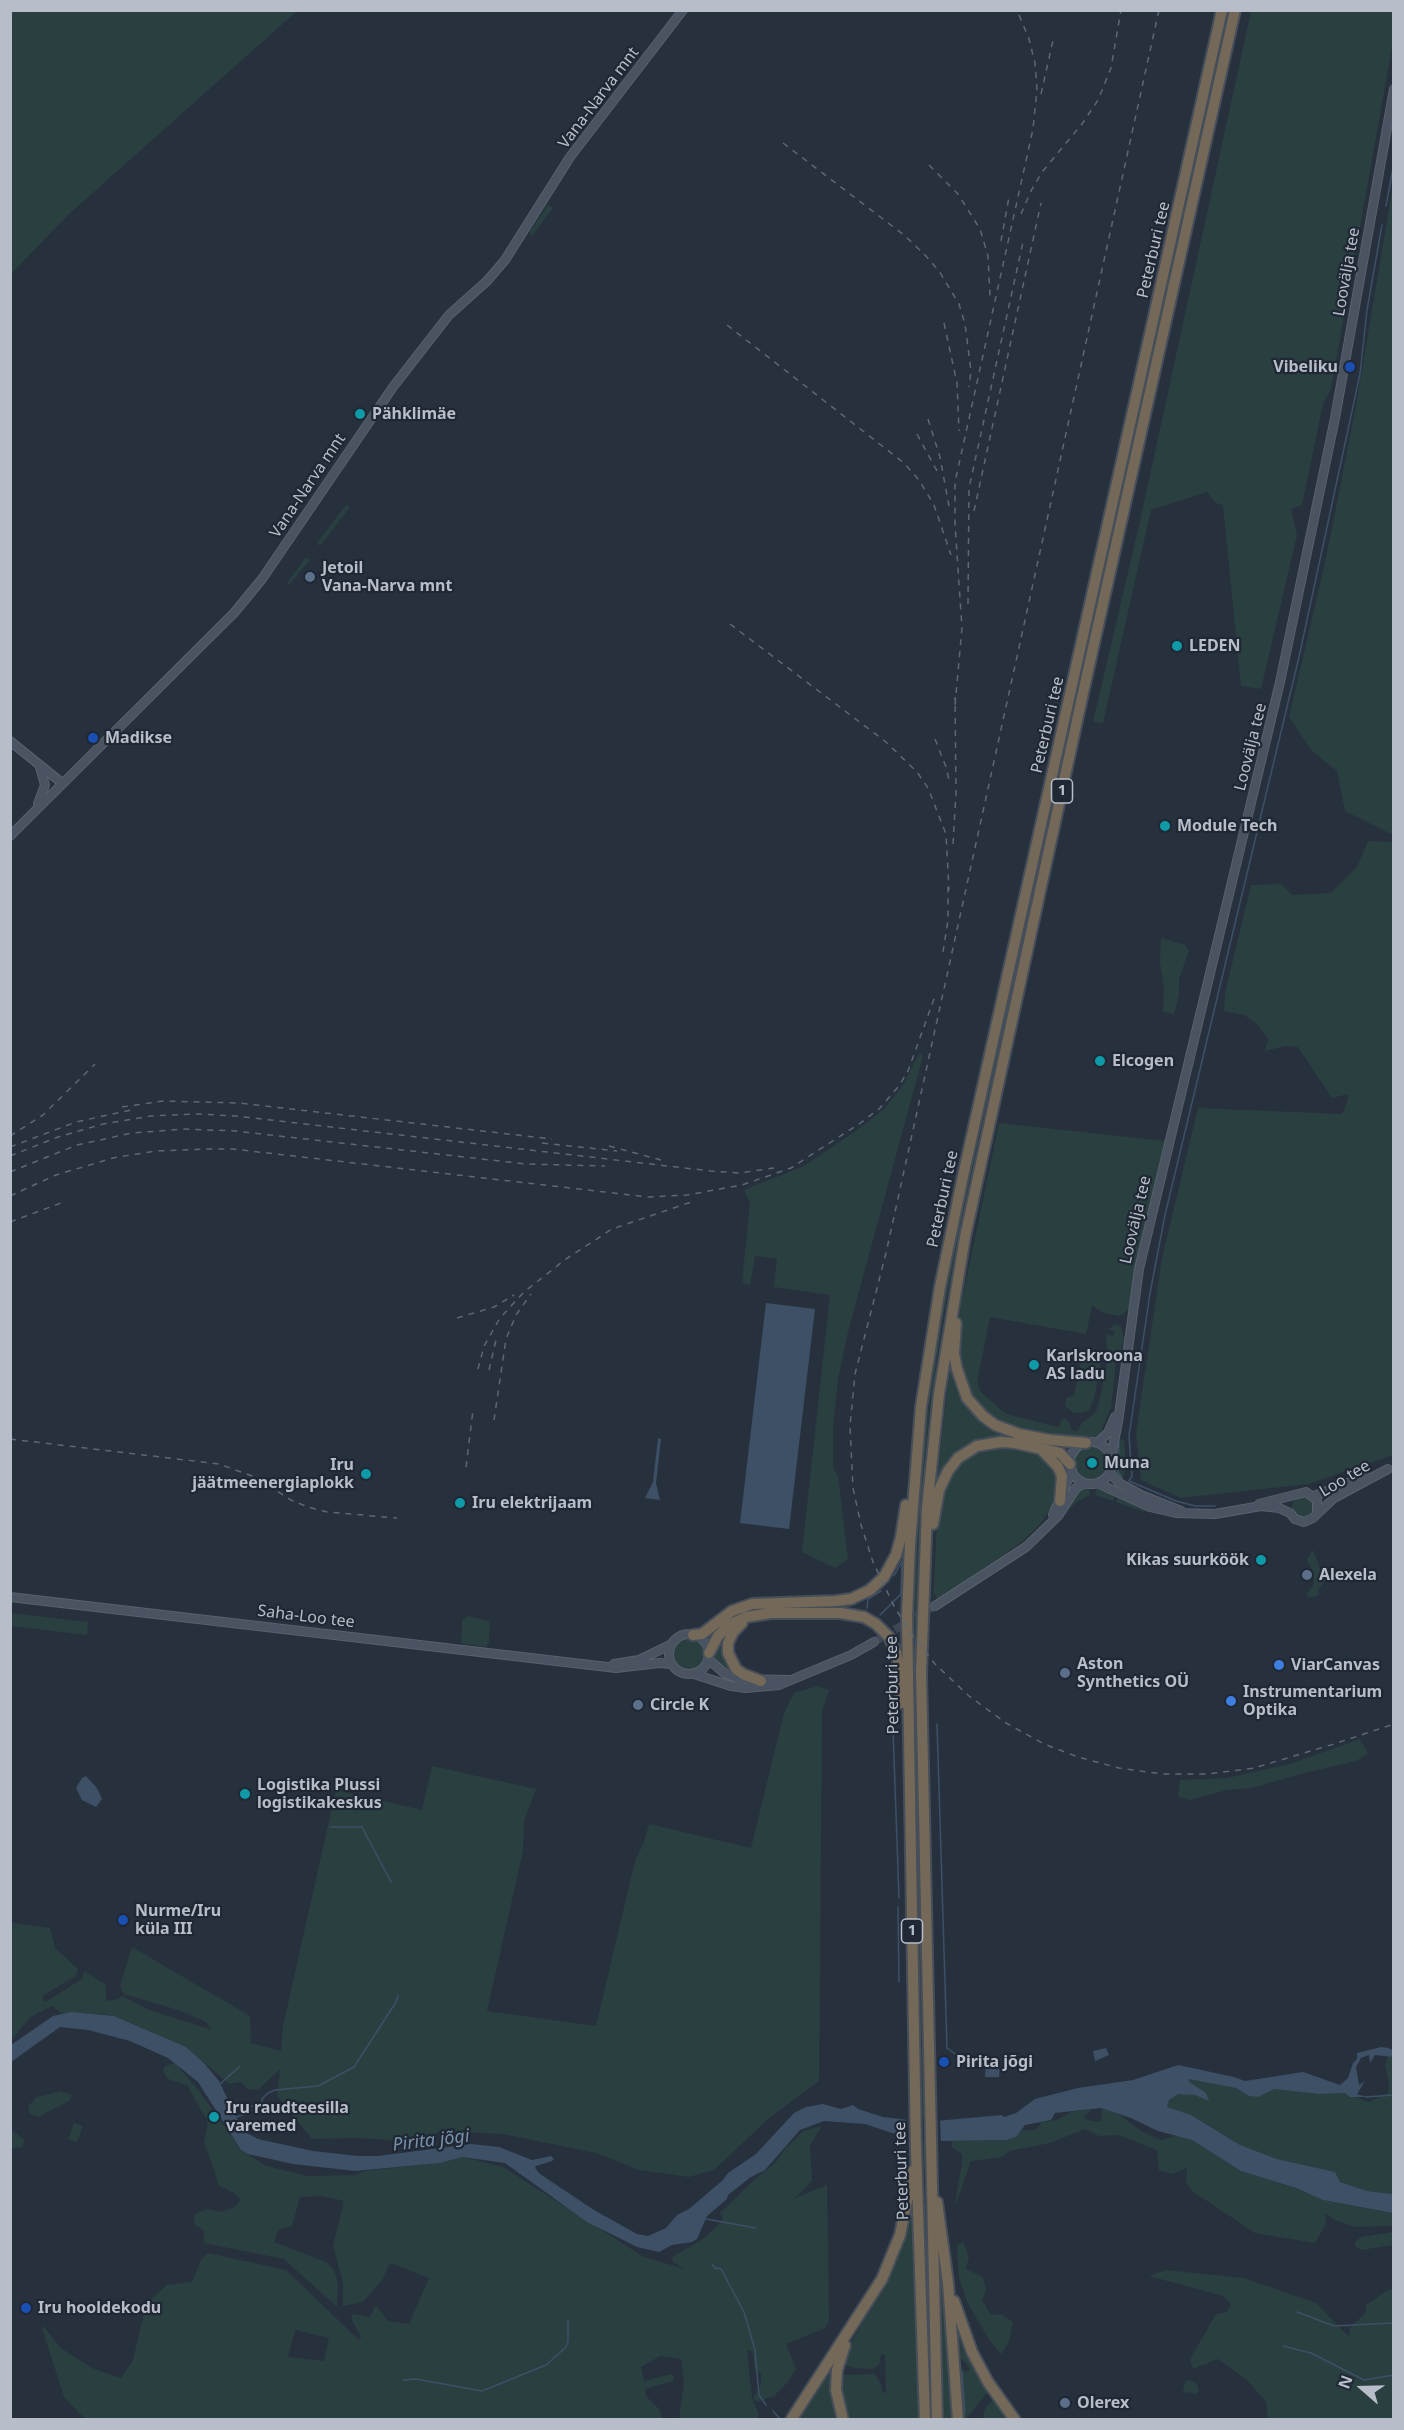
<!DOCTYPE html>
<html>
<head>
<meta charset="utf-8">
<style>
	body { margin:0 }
	#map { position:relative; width:1404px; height:2430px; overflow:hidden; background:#27313e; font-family:"Noto Sans",sans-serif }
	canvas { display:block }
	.frame { position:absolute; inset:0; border:12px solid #b7bec9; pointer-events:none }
	.north { position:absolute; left:1332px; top:2358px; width:60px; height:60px; -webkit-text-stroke:4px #1f2834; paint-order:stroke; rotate:290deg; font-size:16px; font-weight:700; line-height:24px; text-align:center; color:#b7bec9 }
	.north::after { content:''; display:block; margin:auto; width:21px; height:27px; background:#b7bec9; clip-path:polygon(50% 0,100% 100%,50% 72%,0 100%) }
</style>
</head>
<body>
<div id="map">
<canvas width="1404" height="2430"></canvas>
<div class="frame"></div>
<div class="north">N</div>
</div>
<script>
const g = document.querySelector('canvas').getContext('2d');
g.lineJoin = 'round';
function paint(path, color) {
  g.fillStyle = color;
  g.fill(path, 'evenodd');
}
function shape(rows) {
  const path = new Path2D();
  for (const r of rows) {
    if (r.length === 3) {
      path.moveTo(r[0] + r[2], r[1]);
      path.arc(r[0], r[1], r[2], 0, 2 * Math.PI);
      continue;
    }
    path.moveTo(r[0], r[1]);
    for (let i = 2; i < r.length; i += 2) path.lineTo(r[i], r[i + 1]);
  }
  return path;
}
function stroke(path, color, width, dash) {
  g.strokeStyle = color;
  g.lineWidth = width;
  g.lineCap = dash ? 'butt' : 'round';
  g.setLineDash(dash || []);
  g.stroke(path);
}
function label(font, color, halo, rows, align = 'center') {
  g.font = font + ' "Noto Sans",sans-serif';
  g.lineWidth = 4.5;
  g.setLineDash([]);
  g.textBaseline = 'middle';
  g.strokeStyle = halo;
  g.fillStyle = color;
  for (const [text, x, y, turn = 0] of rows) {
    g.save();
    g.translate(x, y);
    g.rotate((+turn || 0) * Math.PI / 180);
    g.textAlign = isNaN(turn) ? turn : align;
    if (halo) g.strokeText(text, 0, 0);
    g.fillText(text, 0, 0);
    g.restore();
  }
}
const green = shape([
	[10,11,11,10,297,11,68,215,11,274],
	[1227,11,1230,11,965,1204,944,1313,929,1413,919,1538,917,1733,922,2040,920,2039,913,1737,914,1612,921,1469,939,1324,953,1245],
	[1251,11,1393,11,1393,42,1331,389,1323,404,1302,505,1291,509,1297,535,1261,689,1241,686,1223,505,1216,503,1207,492,1151,510,1103,723,1093,722,1140,521],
	[1393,185,1394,835,1393,835,1345,811,1337,771,1312,751,1289,717,1326,558,1355,411],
	[548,205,553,208,531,237,530,231],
	[346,505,350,507,320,546,317,543],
	[306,557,310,560,288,586,287,583],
	[1368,841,1394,842,1393,1455,1308,1484,1181,1498,1141,1480,1136,1433,1162,1258,1198,1108,1342,1114,1348,1100,1348,1094,1332,1098,1298,1047,1285,1046,1265,1051,1268,1039,1257,1024,1244,1015,1224,1011,1225,993,1251,885,1281,884,1292,895,1331,893,1357,867],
	[1161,938,1185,945,1189,951,1179,979,1179,994,1174,1014,1163,1012,1164,989,1160,962],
	[920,1052,923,1056,848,1332,838,1379,833,1427,833,1468,838,1476,848,1559,835,1568,802,1552,830,1295,774,1287,777,1259,755,1256,750,1285,742,1283,750,1203,744,1190,804,1166,857,1130,885,1108,903,1085],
	[999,1123,1165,1141,1137,1260,1129,1308,1124,1314,1119,1316,1104,1313,1092,1306,1086,1334,990,1317,977,1382,981,1392,1002,1411,1010,1415,1059,1427,1061,1420,1065,1419,1070,1423,1071,1430,1077,1431,1082,1423,1094,1414,1098,1407,1108,1358,1106,1334,1113,1336,1115,1332,1108,1329,1116,1324,1121,1326,1124,1338,1121,1351,1119,1351,1116,1361,1111,1408,1102,1429,1105,1433,1093,1439,1075,1440,1037,1435,998,1423,973,1402,962,1379,957,1338,960,1309],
	[1087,1351,1101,1351,1103,1354,1094,1399,1088,1411,1082,1413,1074,1413,1065,1406,1066,1398,1074,1395,1081,1362,1085,1362],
	[951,1357,977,1416,1053,1444,1052,1447,977,1442,936,1488],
	[1117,1437,1124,1440,1126,1467,1122,1482,1115,1474,1114,1468],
	[995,1445,1034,1450,1052,1463,1059,1478,1054,1504,1041,1523,1022,1542,937,1600,935,1594,933,1600,938,1505,954,1468,974,1451],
	[1091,1463,17],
	[1083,1487,1089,1489,1090,1495,1075,1503,1058,1522,1078,1491],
	[1097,1488,1115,1495,1113,1501,1095,1495],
	[1118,1496,1145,1510,1144,1512,1116,1502],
	[1303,1507,11],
	[1313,1550,1325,1581,1318,1590,1319,1595,1310,1598,1306,1595,1313,1586,1314,1582,1312,1570,1307,1560],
	[11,1613,88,1622,87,1635,11,1626],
	[467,1616,490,1621,489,1642,486,1647,461,1643,462,1621],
	[728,1632,726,1660,736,1675,725,1670,713,1657,717,1646],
	[689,1655,17],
	[818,1686,829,1690,822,1712,819,2081,769,2118,714,2170,689,2177,639,2170,596,2153,503,2134,440,2131,423,2142,357,2138,312,2139,277,2096,280,2069,258,2090,248,2089,240,2082,229,2084,186,2047,114,2016,103,2014,61,2013,52,2006,30,2017,11,2041,10,1924,13,1923,50,1928,55,1948,78,1969,76,1976,43,1995,43,2000,45,2002,82,1979,84,1971,106,1985,106,2001,119,1999,122,1996,149,2010,212,2030,206,2022,178,2010,124,1994,120,1986,132,1947,250,2016,251,2043,281,2051,283,2026,336,1790,422,1810,432,1766,536,1789,524,1821,523,1851,487,2011,596,2026,635,1861,644,1842,649,1824,751,1848,784,1713,794,1693],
	[1360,1739,1368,1754,1356,1761,1305,1773,1251,1788,1227,1790,1190,1800,1178,1797,1180,1780,1227,1778,1290,1764],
	[923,2047,926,2166,922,2171,920,2048],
	[1388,2055,1394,2057,1393,2194,1367,2191,1340,2182,1334,2172,1277,2159,1240,2145,1191,2115,1167,2108,1173,2073,1236,2088,1249,2096,1258,2097,1274,2089,1319,2094,1345,2093,1369,2102,1388,2093,1389,2084,1385,2065],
	[175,2063,200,2092,241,2150,266,2166,308,2176,355,2175,365,2171,440,2163,464,2157,503,2167,644,2257,685,2269,673,2262,672,2257,703,2239,723,2220,720,2213,755,2179,776,2162,785,2149,803,2131,822,2126,810,2146,812,2181,795,2198,827,2185,829,2322,825,2328,786,2344,796,2369,786,2384,774,2396,757,2402,753,2398,761,2384,761,2374,754,2368,753,2354,750,2350,747,2351,752,2398,758,2412,758,2419,679,2419,684,2383,681,2359,660,2356,641,2367,644,2381,671,2374,674,2377,674,2380,670,2382,645,2389,646,2396,658,2408,663,2419,85,2419,64,2397,42,2328,43,2326,62,2349,94,2369,121,2378,133,2360,146,2304,167,2285,192,2282,202,2258,208,2253,286,2270,359,2340,361,2337,352,2320,352,2314,370,2317,376,2305,388,2321,409,2324,429,2278,390,2263,382,2280,363,2302,343,2306,343,2283,333,2246,344,2201,322,2196,300,2197,292,2226,279,2229,274,2242,326,2262,334,2270,338,2283,337,2307,284,2259,204,2243,204,2230,195,2225,194,2217,195,2214,207,2209,221,2212,235,2207,241,2199,234,2193,218,2185,214,2169,204,2143,208,2122,187,2085,168,2079,163,2071,165,2066],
	[295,2330,329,2338,324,2361,288,2357],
	[61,2091,72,2095,69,2101,38,2117,30,2114,28,2106,37,2097],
	[1101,2108,1117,2113,1141,2131,1161,2140,1179,2135,1192,2140,1241,2171,1296,2188,1323,2200,1393,2213,1393,2226,1356,2227,1337,2221,1325,2213,1326,2224,1315,2243,1255,2233,1192,2191,1186,2182,1187,2168,1173,2174,1159,2170,1157,2150,1118,2135,1099,2136,1085,2129,1050,2143,1010,2151,1002,2157,971,2161,954,2209,962,2163,962,2154,952,2147,952,2141,1007,2140,1016,2137,1022,2130,1036,2130,1042,2122,1057,2120,1071,2112,1090,2109,1090,2111,1083,2117,1088,2120,1099,2122,1102,2117],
	[74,2123,83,2126,77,2142,68,2139],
	[11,2130,25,2140,22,2147,11,2149],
	[925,2202,927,2204,933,2420,928,2419,922,2206],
	[911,2208,914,2213,920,2419,849,2419,841,2397,840,2378,843,2375,875,2374,881,2384,882,2393,886,2392,885,2355,881,2354,879,2365,873,2369,854,2368,844,2364,849,2347,894,2264],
	[1393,2232,1393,2245,1361,2250,1355,2246,1355,2242,1361,2237],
	[939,2241,950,2351,955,2419,941,2419,936,2248],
	[963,2242,969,2256,966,2269,983,2277,986,2291,982,2300,990,2314,1002,2315,1013,2322,1009,2342,1001,2354,990,2341,968,2304,959,2279,957,2245],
	[1165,2270,1244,2278,1316,2303,1349,2337,1350,2328,1366,2312,1366,2305,1388,2290,1393,2289,1393,2419,1268,2419,1266,2402,1247,2380,1218,2359,1193,2369,1190,2359,1216,2314,1227,2312,1231,2304,1223,2296,1149,2276],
	[953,2307,989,2390,966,2419,961,2419,957,2366,961,2366,965,2372,970,2370,965,2362,957,2356],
	[837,2355,840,2419,795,2420],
	[1191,2380,1197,2384,1199,2391,1196,2394,1187,2392,1183,2393,1184,2385,1186,2381],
	[994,2398,1010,2419,983,2419,985,2408]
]);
const water = shape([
	[766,1303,815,1309,789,1529,740,1523],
	[658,1438,661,1439,656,1483,660,1500,645,1498,653,1482],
	[86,1776,97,1788,102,1799,96,1807,82,1800,76,1788,82,1778],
	[71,2012,114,2016,186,2047,204,2063,219,2081,241,2127,247,2133,258,2139,313,2151,358,2156,378,2156,471,2144,499,2147,532,2160,551,2156,554,2159,552,2161,536,2166,535,2168,540,2174,594,2210,637,2234,648,2236,666,2228,677,2215,689,2209,723,2180,728,2173,756,2154,794,2113,806,2107,823,2104,841,2109,853,2105,858,2109,883,2117,925,2122,1002,2115,1004,2117,1016,2113,1035,2099,1078,2088,1133,2080,1178,2065,1234,2077,1245,2081,1303,2072,1340,2085,1348,2078,1353,2063,1357,2059,1357,2053,1381,2047,1388,2048,1393,2050,1393,2057,1375,2055,1370,2063,1369,2055,1361,2058,1356,2067,1359,2085,1365,2081,1357,2094,1366,2097,1350,2097,1345,2093,1319,2094,1274,2089,1258,2097,1249,2096,1236,2088,1189,2079,1189,2082,1206,2093,1209,2101,1195,2095,1178,2094,1169,2100,1167,2107,1191,2115,1240,2145,1277,2159,1335,2172,1340,2182,1367,2191,1393,2194,1393,2213,1323,2200,1296,2188,1241,2171,1192,2140,1158,2131,1131,2118,1101,2108,1055,2113,1051,2120,1025,2125,1016,2137,1007,2140,941,2141,892,2133,865,2124,824,2121,800,2130,765,2170,751,2177,728,2195,727,2199,707,2216,697,2239,692,2242,672,2245,659,2252,637,2247,587,2222,505,2163,463,2157,440,2163,355,2171,293,2164,248,2154,241,2150,198,2082,168,2058,130,2041,88,2030,60,2027,11,2062,11,2045,53,2016],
	[1106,2048,1109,2055,1095,2061,1093,2051],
	[986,2062,1000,2062,999,2077,985,2077]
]);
const pier = shape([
	[906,2117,940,2119,941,2144,906,2138]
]);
const stream = shape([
	[1386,206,1394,163],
	[1119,1443,1118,1472,1122,1478],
	[1215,1506,1195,1506,1176,1501,1129,1481,1132,1476,1129,1436,1150,1293,1165,1215,1299,657,1360,374,1367,310,1382,225],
	[867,1608,868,1599,881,1591],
	[880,1615,901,1594,902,1561,894,1576],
	[891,1673,899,1898],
	[937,1724,947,2048,955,2054,985,2063],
	[330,1827,362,1827,391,1882],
	[898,1907,899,1982],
	[219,2085,240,2066],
	[1365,2097,1394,2095],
	[236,2117,249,2113,249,2107,262,2104,262,2099,268,2093,275,2090,318,2086,354,2067,396,2002,398,1996],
	[706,2219,756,2228],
	[712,2264,715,2268,721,2269,744,2312,755,2350,759,2395,766,2405],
	[1297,2312,1334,2326,1394,2323],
	[1283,2346,1311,2353,1364,2380,1394,2375],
	[962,2372,965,2413],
	[403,2380,416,2379,482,2391,546,2365,565,2348,568,2342,568,2320],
	[773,2411,781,2420]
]);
const secondaryTunnel = shape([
	[874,1642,935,1606]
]);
const secondary = shape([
	[10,741,62,783],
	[38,804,45,785,39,764],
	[10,836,234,613,262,579,393,387,449,315,487,281,505,260,570,157,683,10],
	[1091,1463,21],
	[1097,1443,1108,1433,1115,1417],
	[1111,1457,1118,1422,1139,1269,1280,682,1335,418,1394,89],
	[1110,1473,1119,1483,1141,1495,1181,1511],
	[1097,1483,1150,1507,1176,1513,1215,1514,1261,1506,1279,1508,1290,1513,1295,1519,1304,1522,1313,1518,1334,1498,1388,1469],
	[1314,1496,1366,1476],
	[1259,1504,1306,1492,1317,1500,1317,1513],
	[1053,1515,1072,1470],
	[10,1597,616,1668,659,1663,671,1664],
	[935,1606,1026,1547,1058,1516,1076,1488,1085,1483],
	[689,1654,20],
	[708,1659,724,1673,740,1679,788,1680],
	[614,1664,639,1660,672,1644],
	[694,1674,731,1686,746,1688,779,1685,851,1655,874,1642]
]);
const highway = shape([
	[956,1323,954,1354,957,1369,967,1398,983,1416,995,1425,1019,1434,1050,1440,1086,1443],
	[1041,1449,1058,1467,1062,1476,1060,1501],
	[933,1524,939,1490,948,1471,958,1458,977,1446,1001,1442,1015,1443,1060,1453,1070,1464],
	[742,1623,733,1632,728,1643,728,1653,736,1669,743,1674,761,1681],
	[693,1635,702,1634,732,1611,752,1604,836,1601,851,1599,870,1590,884,1577,896,1555,901,1537,906,1505],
	[709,1653,718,1636,729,1625,746,1617,771,1613,840,1613,864,1617,876,1624,889,1637,896,1652,900,1671,901,1703],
	[937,2202,948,2283,958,2420],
	[954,2301,972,2352,988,2382,1015,2420],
	[791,2420,882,2279,900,2235,913,2171],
	[843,2420,836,2390,837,2370,845,2345],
	[925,2420,916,2150,907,1617,910,1544,921,1407,940,1287,963,1176,1222,10],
	[937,2420,921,1673,927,1508,939,1394,965,1237,1083,693,1235,10]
]);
const rail = shape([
	[1159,10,886,1253,855,1374,850,1426,853,1488,861,1525,873,1562,895,1608,913,1636,935,1664,969,1696,1006,1723,1044,1744,1078,1757,1119,1768,1162,1774,1207,1774,1254,1768,1334,1744,1394,1724],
	[1041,94,1054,36],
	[783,143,904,235,925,255,939,271,959,304,965,324,971,371,969,387],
	[929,165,958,194,980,229,988,256,990,296],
	[1021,214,1031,191,1042,172,1082,124,1098,100,1111,68,1121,10],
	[1001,241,1009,197],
	[944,323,957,383,959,431],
	[727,325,904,463,919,480,934,505,951,555],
	[928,419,940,457,949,506],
	[917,434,937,471],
	[974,511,1041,203],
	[968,604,969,488,1023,242],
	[730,624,886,742,917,772,928,788,946,834,949,890],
	[955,705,962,628,955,524,955,482,1033,129,1037,89,1035,63,1029,39,1017,10],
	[935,739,946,767,950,784],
	[953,844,956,793,955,697],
	[943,952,948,920,948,883],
	[122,1107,163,1101,239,1103,552,1139],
	[10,1136,43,1115,95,1064],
	[542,1143,617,1151],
	[609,1146,661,1160],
	[10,1147,76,1122,131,1110],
	[10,1156,58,1137,103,1124,151,1116,197,1114,236,1116,711,1171,739,1173,774,1168],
	[10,1172,77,1145,132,1133,185,1129,235,1131,526,1164,605,1166],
	[10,1196,56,1175,113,1158,155,1151,206,1149,233,1149,648,1197,687,1195,742,1185,791,1168,859,1124,879,1109,899,1086,908,1071,935,996],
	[10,1222,61,1203],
	[457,1318,494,1307,514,1295],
	[478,1369,484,1346,500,1318,524,1292,566,1259,612,1229,694,1201],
	[489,1370,496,1340],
	[494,1420,506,1339,516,1315,531,1294],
	[10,1439,219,1464,255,1477,291,1500,308,1507,327,1512,397,1518],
	[466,1467,473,1410]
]);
const markers = [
	[1350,367,6,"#1a4fb4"],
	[360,414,6,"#0f9aa8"],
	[310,577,6,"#5c6f8a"],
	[1177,646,6,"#0f9aa8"],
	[93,738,6,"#1a4fb4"],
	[1165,826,6,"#0f9aa8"],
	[1100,1061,6,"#0f9aa8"],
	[1034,1365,6,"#0f9aa8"],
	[1092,1463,6,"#0f9aa8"],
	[366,1474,6,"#0f9aa8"],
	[460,1503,6,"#0f9aa8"],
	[1261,1560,6,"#0f9aa8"],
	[1307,1575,6,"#5c6f8a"],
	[1279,1665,6,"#3f7fe0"],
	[1065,1673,6,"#5c6f8a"],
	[1231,1701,6,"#3f7fe0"],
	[638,1705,6,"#5c6f8a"],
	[245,1794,6,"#0f9aa8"],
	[123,1920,6,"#1a4fb4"],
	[944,2062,6,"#1a4fb4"],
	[214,2117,6,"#0f9aa8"],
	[26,2308,6,"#1a4fb4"],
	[1065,2403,6,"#5c6f8a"]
];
const shields = [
	[1062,791,21],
	[912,1931,21]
];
const shieldNames = [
	["1",1062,791],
	["1",912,1931]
];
const streetNames = [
	["Vana-Narva mnt",599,98,-53],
	["Peterburi tee",1154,250,-77],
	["Loovälja tee",1347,272,-80],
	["Vana-Narva mnt",308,486,-56],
	["Peterburi tee",1048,725,-77],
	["Loovälja tee",1251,747,-76],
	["Peterburi tee",943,1199,-78],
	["Loovälja tee",1136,1220,-77],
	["Loo tee",1345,1479,-31],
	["Saha-Loo tee",306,1617,7],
	["Peterburi tee",893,1685,-91],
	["Peterburi tee",902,2171,-92]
];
const poiNames = [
	["Vibeliku",1338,367,"right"],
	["Pähklimäe",372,414],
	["Jetoil",322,568],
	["Vana-Narva mnt",322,586],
	["LEDEN",1189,646],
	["Madikse",105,738],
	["Module Tech",1177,826],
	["Elcogen",1112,1061],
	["Karlskroona",1046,1356],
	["AS ladu",1046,1374],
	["Muna",1104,1463],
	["Iru",354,1465,"right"],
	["jäätmeenergiaplokk",354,1483,"right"],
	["Iru elektrijaam",472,1503],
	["Kikas suurköök",1249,1560,"right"],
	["Alexela",1319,1575],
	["Aston",1077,1664],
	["Synthetics OÜ",1077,1682],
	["ViarCanvas",1291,1665],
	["Instrumentarium",1243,1692],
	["Optika",1243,1710],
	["Circle K",650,1705],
	["Logistika Plussi",257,1785],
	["logistikakeskus",257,1803],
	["Nurme/Iru",135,1911],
	["küla III",135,1929],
	["Pirita jõgi",956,2062],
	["Iru raudteesilla",226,2108],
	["varemed",226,2126],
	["Iru hooldekodu",38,2308],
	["Olerex",1077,2403]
];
const waterNames = [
	["Pirita jõgi",431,2141,-7]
];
paint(green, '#2a3f40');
paint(water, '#3d5066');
paint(pier, '#27313e');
stroke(stream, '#3d5066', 1.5);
stroke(secondaryTunnel, '#3d4653', 8, [8, 4]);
stroke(secondary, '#58616c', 10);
stroke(highway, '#454e59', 14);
stroke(secondary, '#495361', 8);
stroke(highway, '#746858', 10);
stroke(rail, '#5d6775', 1.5, [6, 6]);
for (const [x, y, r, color] of markers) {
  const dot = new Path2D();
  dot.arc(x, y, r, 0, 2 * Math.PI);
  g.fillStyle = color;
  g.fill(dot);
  stroke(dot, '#1f2834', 2);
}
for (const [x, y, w] of shields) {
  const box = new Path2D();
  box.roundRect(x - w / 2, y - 12, w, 24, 4.5);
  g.fillStyle = '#1f2834';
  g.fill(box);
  stroke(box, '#b7bec9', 1.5);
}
label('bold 15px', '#b7bec9', null, shieldNames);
label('16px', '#b7bec9', '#1f2834', streetNames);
label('bold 16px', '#b7bec9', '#1f2834', poiNames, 'left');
label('italic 18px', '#7990aa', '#1f2834', waterNames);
</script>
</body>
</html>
